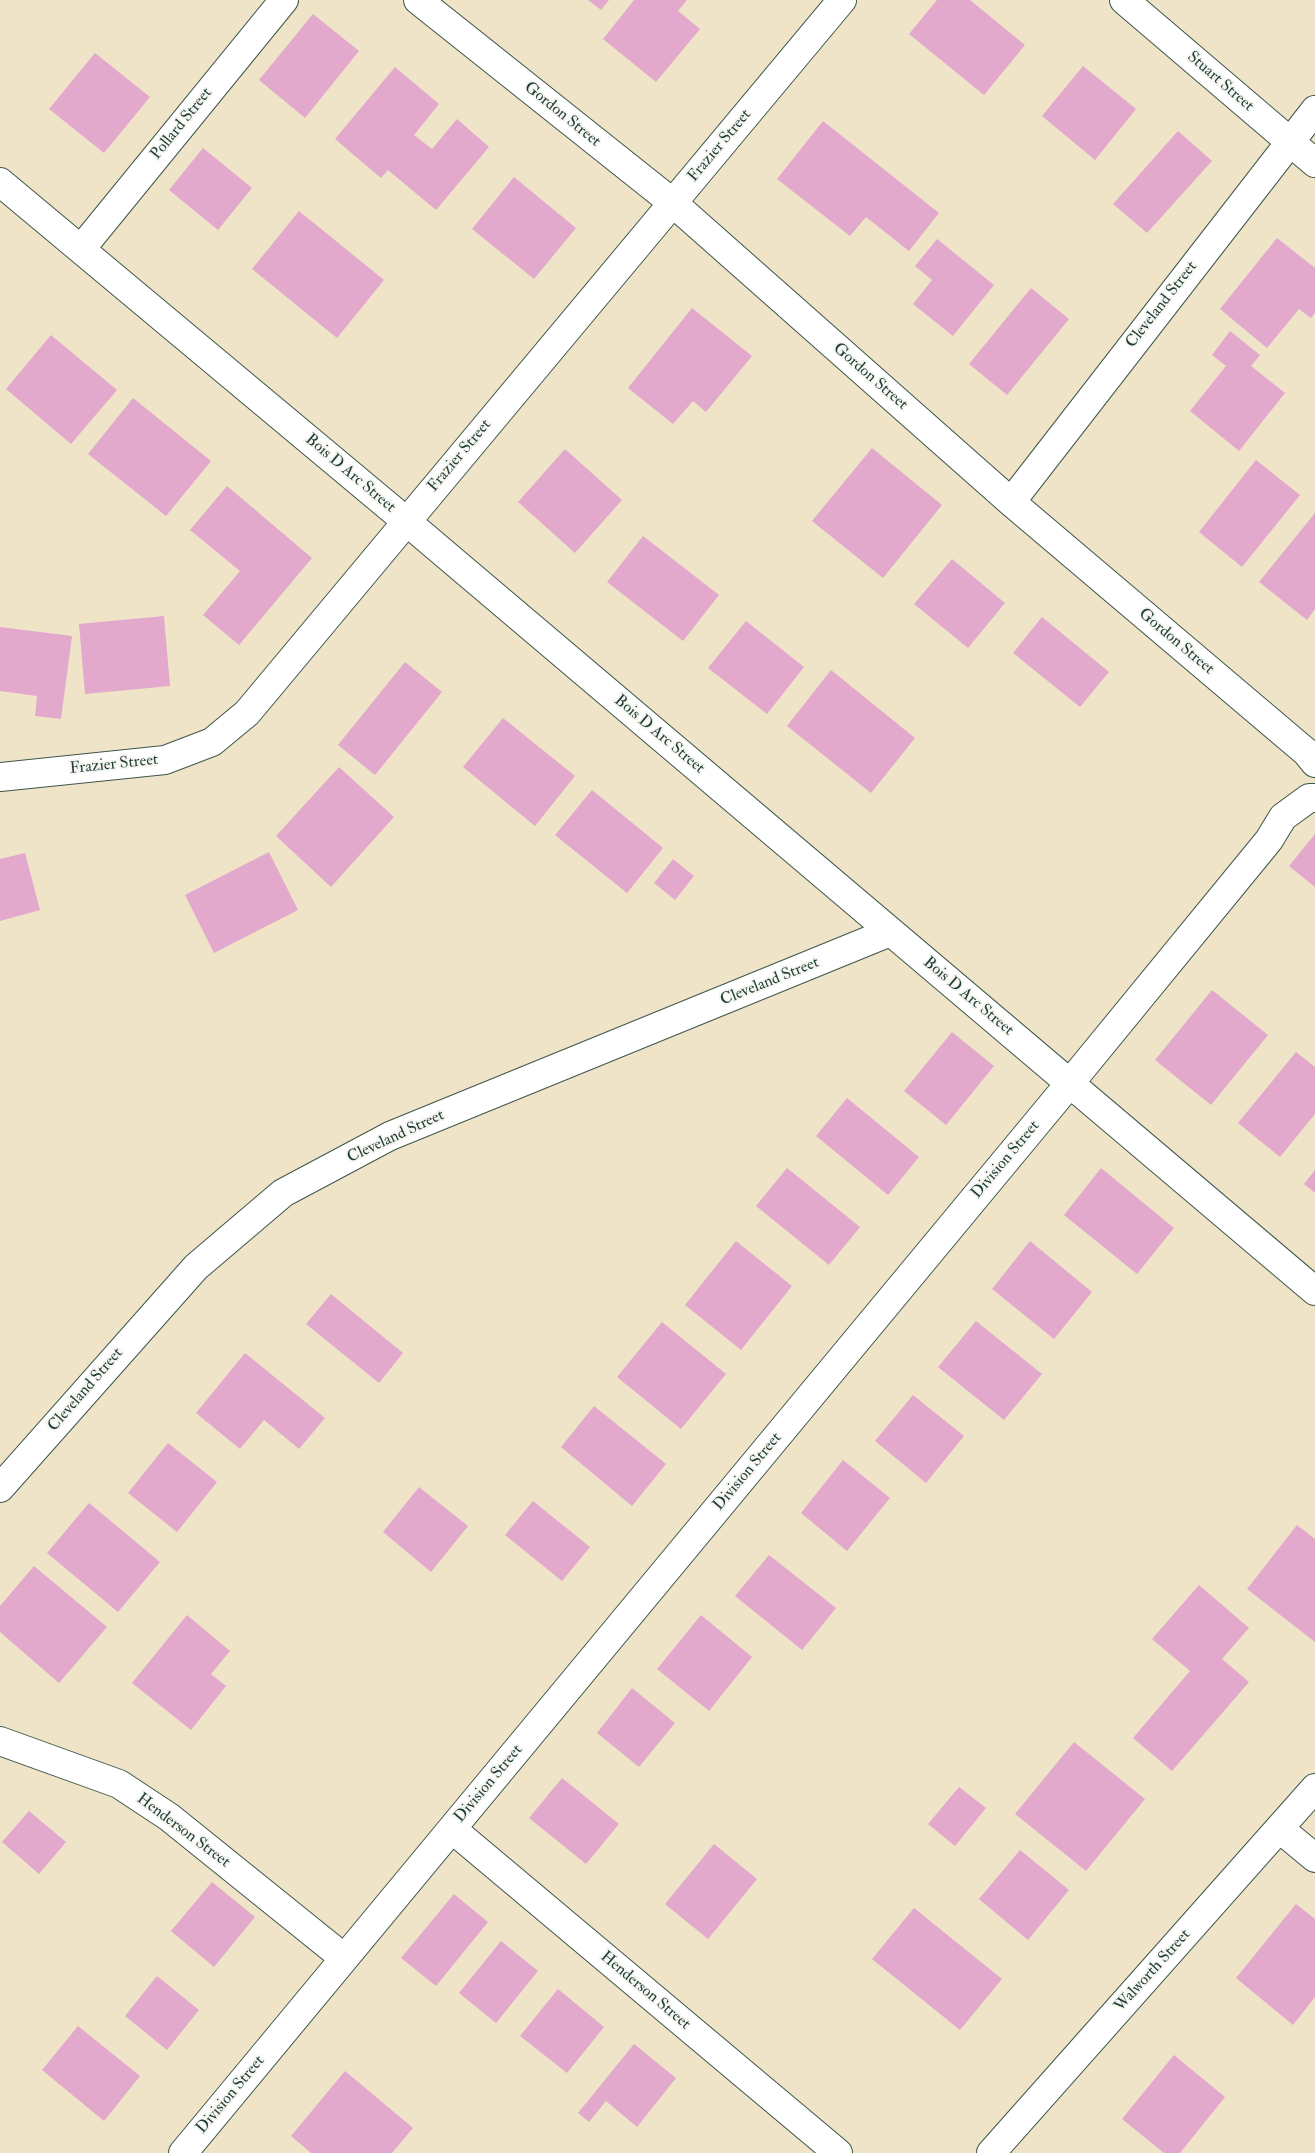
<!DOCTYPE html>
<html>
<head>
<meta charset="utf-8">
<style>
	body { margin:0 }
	canvas { display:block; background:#efe3c8 }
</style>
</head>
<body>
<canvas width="1315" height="2153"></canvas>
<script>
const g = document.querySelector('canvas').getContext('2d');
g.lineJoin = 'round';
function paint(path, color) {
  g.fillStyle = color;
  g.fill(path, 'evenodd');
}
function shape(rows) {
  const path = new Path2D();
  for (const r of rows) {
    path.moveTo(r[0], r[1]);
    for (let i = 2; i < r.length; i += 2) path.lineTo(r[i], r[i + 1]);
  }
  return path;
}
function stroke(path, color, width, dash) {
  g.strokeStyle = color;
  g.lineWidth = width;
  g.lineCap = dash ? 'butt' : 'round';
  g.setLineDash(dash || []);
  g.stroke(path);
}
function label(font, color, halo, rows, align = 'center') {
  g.font = font + ' "IM FELL Double Pica",serif';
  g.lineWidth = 4;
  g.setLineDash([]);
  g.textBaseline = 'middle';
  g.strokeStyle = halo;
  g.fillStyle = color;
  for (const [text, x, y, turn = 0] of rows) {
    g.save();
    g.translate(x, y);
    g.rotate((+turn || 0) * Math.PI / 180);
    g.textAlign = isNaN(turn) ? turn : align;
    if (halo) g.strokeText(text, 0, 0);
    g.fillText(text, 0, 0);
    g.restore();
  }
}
const building = shape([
	[588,0,609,0,601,10],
	[634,0,687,0,678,11,700,29,656,82,603,39],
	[937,0,970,0,1025,45,984,95,909,34],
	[313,14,359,51,305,118,259,80],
	[95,53,150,97,104,153,49,109],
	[1083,66,1136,109,1095,160,1042,116],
	[395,67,439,104,414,135,432,149,457,119,489,147,436,210,388,170,381,178,335,139],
	[823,121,939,213,909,251,866,217,850,236,777,179],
	[1178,131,1212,161,1147,233,1113,204],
	[203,148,252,188,218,230,169,190],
	[514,177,576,228,534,279,472,229],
	[299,211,384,280,337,338,252,269],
	[1277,238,1315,268,1315,313,1311,318,1299,309,1267,348,1220,309],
	[937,239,994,285,953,336,913,304,932,280,915,266],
	[1031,288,1069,319,1007,395,969,364],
	[692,308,752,356,706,412,693,401,673,424,628,388],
	[1230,331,1260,355,1251,366,1285,393,1239,451,1190,411,1226,366,1212,355],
	[51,335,117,390,71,444,6,389],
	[133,398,211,461,166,516,88,454],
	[872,448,942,505,883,578,812,521],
	[565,449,622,500,575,553,518,502],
	[1256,460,1300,495,1242,567,1199,532],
	[227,486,312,558,239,645,203,615,240,571,190,530],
	[1315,513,1315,609,1307,620,1259,582],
	[643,536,719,595,683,641,607,582],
	[952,559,1005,603,968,648,914,604],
	[164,616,170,686,85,694,79,624],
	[1042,617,1109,672,1080,707,1013,653],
	[746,621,804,667,767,714,708,668],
	[0,627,72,636,61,719,35,716,37,696,0,691],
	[405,662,442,692,375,775,338,745],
	[831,670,915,738,871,793,787,726],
	[503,718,575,776,535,826,463,767],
	[339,767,394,817,331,887,276,836],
	[592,790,663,848,627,893,555,835],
	[1315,834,1315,887,1289,866],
	[269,852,298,910,214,953,185,895],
	[25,853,40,910,0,921,0,859],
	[673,859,694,876,675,900,654,883],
	[1212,990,1268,1035,1211,1105,1155,1060],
	[952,1032,994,1066,946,1125,904,1091],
	[1296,1052,1315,1067,1315,1114,1280,1157,1238,1123],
	[847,1098,919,1157,888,1195,816,1136],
	[787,1168,860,1227,829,1265,756,1206],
	[1101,1168,1174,1228,1137,1274,1064,1215],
	[1315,1170,1315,1193,1304,1184],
	[736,1241,792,1286,741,1350,685,1305],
	[1030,1241,1092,1292,1054,1339,992,1289],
	[331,1294,403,1353,379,1383,306,1324],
	[976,1321,1042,1374,1004,1420,938,1367],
	[662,1322,726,1374,681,1429,617,1377],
	[245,1353,325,1418,299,1449,264,1420,240,1449,196,1413],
	[913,1395,964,1436,926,1483,875,1441],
	[594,1406,666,1464,632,1506,561,1447],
	[168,1443,217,1482,177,1532,128,1493],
	[843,1460,890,1498,847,1551,801,1513],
	[419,1487,468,1526,431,1572,383,1532],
	[533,1501,590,1547,562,1581,505,1535],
	[89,1503,160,1562,118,1612,47,1553],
	[1297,1525,1315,1539,1315,1642,1247,1589],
	[769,1555,836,1608,802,1650,735,1596],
	[34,1566,107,1627,59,1683,0,1632,0,1606],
	[1199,1585,1249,1628,1222,1659,1249,1682,1172,1771,1133,1738,1190,1671,1152,1639],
	[187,1615,230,1651,211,1674,226,1686,191,1730,132,1683],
	[701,1615,752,1657,709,1711,657,1669],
	[632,1688,675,1723,639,1767,597,1733],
	[1074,1742,1145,1799,1086,1871,1015,1814],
	[562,1778,619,1824,586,1864,529,1818],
	[959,1787,986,1808,955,1846,928,1824],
	[29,1811,66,1842,39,1874,2,1842],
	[714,1844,757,1879,708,1939,665,1904],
	[1020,1850,1069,1890,1028,1940,979,1899],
	[212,1882,255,1917,214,1967,171,1931],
	[454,1894,488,1922,436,1986,401,1958],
	[1296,1904,1315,1919,1315,1997,1293,2025,1236,1978],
	[914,1908,1002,1979,960,2030,872,1959],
	[501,1941,538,1971,496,2023,459,1993],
	[157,1976,199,2010,167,2050,125,2016],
	[558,1989,604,2027,567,2073,520,2036],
	[78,2026,140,2076,104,2121,42,2070],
	[634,2044,676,2078,637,2127,606,2101,589,2122,578,2113],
	[1174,2055,1225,2097,1180,2153,1164,2153,1122,2119],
	[345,2071,413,2128,392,2153,311,2153,291,2136]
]);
const minor = shape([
	[418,0,673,203,1011,502,1306,752,1315,763],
	[1124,0,1315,163],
	[0,182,406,521,1315,1291],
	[81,249,284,0],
	[1011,502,1315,110],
	[0,777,165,760,212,742,247,713,842,0],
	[0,1488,196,1267,283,1193,390,1136,890,932],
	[0,1741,119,1784,169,1817,344,1958],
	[452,1829,838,2153],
	[1280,1829,1315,1858],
	[183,2153,1070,1083,1269,840,1283,817,1309,798,1315,798],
	[991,2153,1315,1788]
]);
const streetNames = [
	["Stuart Street",1220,82,41],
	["Gordon Street",562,115,39],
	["Pollard Street",182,124,-51],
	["Frazier Street",720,146,-50],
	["Cleveland Street",1162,305,-52],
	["Gordon Street",870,377,41],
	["Frazier Street",460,456,-50],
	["Bois D Arc Street",350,474,40],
	["Gordon Street",1176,642,40],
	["Bois D Arc Street",659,735,40],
	["Frazier Street",114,765,-6],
	["Cleveland Street",770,982,-22],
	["Bois D Arc Street",968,997,40],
	["Cleveland Street",396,1137,-25],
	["Division Street",1006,1160,-50],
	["Cleveland Street",86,1390,-49],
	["Division Street",748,1472,-50],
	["Division Street",489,1784,-50],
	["Henderson Street",183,1831,37],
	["Walworth Street",1153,1971,-48],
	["Henderson Street",645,1991,40],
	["Division Street",231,2095,-50]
];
paint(building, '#e2a9cc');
stroke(minor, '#3e564a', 30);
stroke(minor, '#fff', 28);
label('16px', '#1f3d34', '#f6f6f2', streetNames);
</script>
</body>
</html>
